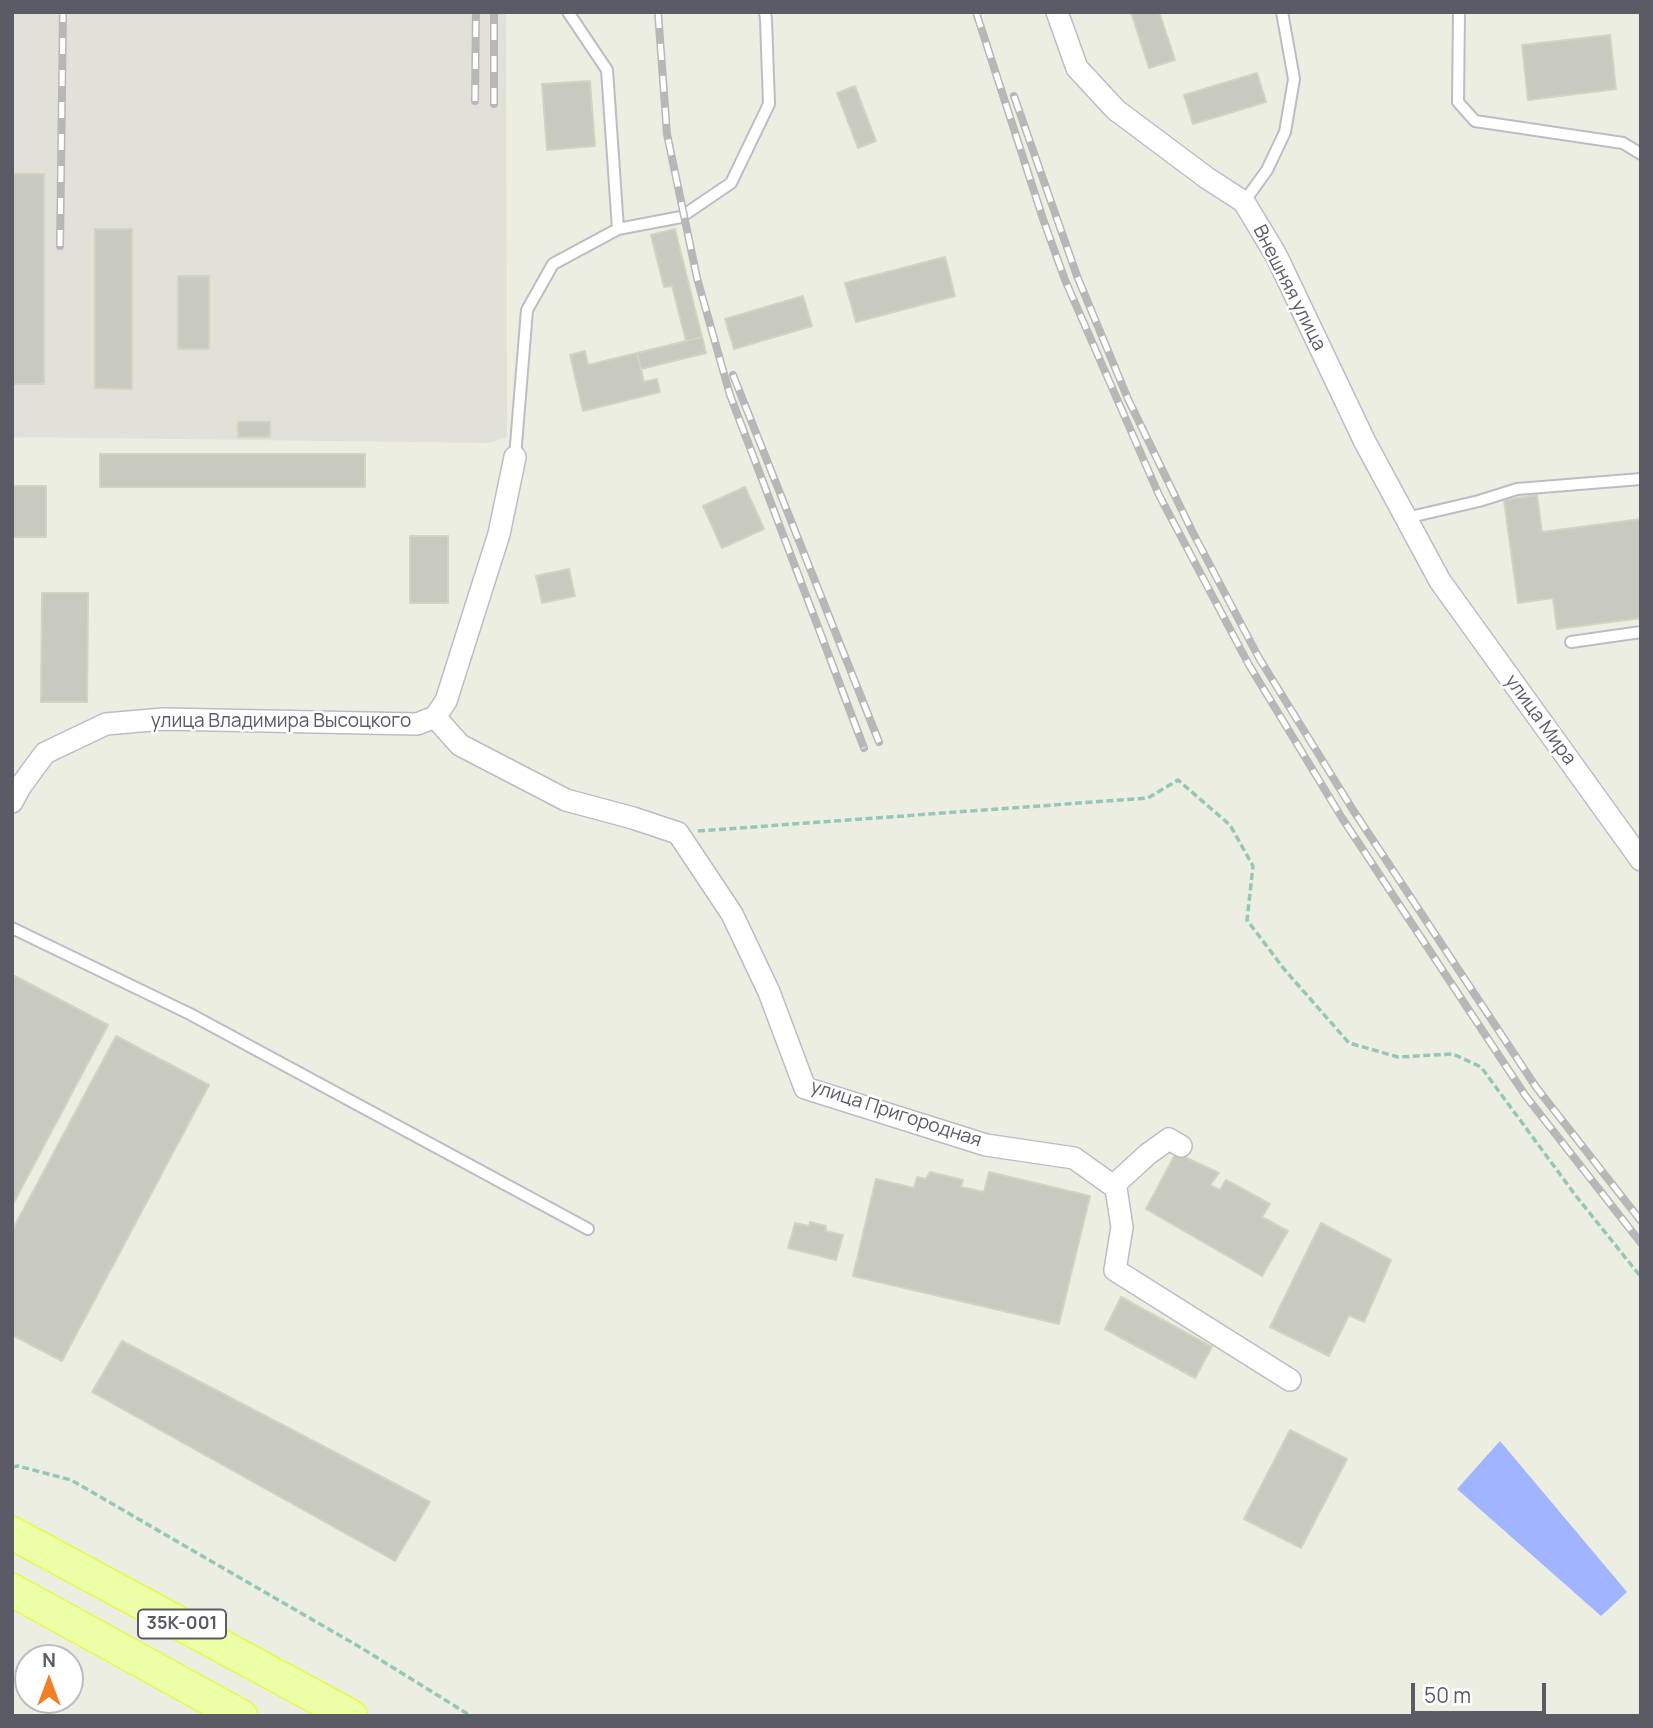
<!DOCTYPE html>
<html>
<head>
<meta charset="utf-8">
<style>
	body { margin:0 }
	#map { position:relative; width:1653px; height:1728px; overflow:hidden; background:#eceee2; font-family:Manrope,sans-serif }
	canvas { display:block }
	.frame { position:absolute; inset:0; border:14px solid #5a5b64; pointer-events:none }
	.north { position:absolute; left:14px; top:1644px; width:70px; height:70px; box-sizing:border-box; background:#fff; border:2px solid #bdbdc1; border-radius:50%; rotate:0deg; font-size:19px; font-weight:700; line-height:28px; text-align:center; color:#5a5b64 }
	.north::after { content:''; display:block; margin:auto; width:24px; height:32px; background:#f07f26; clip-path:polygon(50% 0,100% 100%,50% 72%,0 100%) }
	.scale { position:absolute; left:1411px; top:1683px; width:135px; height:32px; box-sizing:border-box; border:4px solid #5a5b64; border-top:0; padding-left:9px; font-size:21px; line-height:24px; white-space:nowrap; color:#5a5b64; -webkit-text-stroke:5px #fff; paint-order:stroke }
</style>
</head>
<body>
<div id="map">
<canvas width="1653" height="1728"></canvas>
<div class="frame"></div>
<div class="north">N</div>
<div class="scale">50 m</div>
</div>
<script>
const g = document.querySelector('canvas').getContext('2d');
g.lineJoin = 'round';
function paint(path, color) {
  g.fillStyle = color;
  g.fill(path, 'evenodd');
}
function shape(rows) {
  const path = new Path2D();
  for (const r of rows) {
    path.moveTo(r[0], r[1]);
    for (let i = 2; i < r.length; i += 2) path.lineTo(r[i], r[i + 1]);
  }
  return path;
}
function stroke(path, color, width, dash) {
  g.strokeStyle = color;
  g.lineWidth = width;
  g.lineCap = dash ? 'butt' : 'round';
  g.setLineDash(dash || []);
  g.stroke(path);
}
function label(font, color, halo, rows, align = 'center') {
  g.font = font + ' Manrope,sans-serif';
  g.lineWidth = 5;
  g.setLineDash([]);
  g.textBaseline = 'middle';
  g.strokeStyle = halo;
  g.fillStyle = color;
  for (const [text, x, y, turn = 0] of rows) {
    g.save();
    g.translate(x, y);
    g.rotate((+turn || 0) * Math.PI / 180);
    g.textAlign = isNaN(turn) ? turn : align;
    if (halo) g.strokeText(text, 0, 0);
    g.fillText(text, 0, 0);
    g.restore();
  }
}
const industrial = shape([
	[12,12,506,12,507,437,488,443,12,437]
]);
const water = shape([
	[1500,1441,1627,1592,1601,1616,1457,1489]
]);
const building = shape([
	[1131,12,1159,12,1175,60,1149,68,1131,12],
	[1610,35,1616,89,1528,100,1522,45,1610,35],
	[1257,73,1266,102,1193,124,1184,95,1257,73],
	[590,81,595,146,547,150,542,84,590,81],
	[855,86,876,141,858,148,837,93,855,86],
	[12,174,44,174,44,384,12,384,12,174],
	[95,229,132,229,132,389,95,388,95,229],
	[675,229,702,337,686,341,672,286,664,287,651,235,675,229],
	[945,257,955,296,856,322,845,283,945,257],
	[178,276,209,276,209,349,178,349,178,276],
	[803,296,812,326,734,349,725,319,803,296],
	[702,337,706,353,641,369,637,353,702,337],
	[585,351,588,365,637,353,644,382,657,379,660,392,583,411,570,355,585,351],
	[238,422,270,422,270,437,238,437,238,422],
	[100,454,365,454,365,487,100,487,100,454],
	[12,486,46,486,46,537,12,537,12,486],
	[745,487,764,529,722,548,703,506,745,487],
	[1537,495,1542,532,1641,519,1641,618,1557,629,1553,598,1518,603,1504,500,1537,495],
	[410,536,448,536,448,603,410,603,410,536],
	[569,569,575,596,542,603,536,576,569,569],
	[42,593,88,593,87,702,41,702,42,593],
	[15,976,108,1025,12,1206,12,981,15,976],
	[116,1036,209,1085,62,1361,12,1335,12,1231,116,1036],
	[1176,1153,1219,1173,1210,1185,1220,1190,1226,1180,1270,1204,1262,1217,1288,1231,1262,1276,1146,1209,1176,1153],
	[930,1172,963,1180,961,1187,984,1192,989,1172,1090,1196,1059,1324,853,1276,876,1179,914,1188,917,1177,926,1179,930,1172],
	[810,1222,826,1226,826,1231,843,1235,836,1260,788,1248,795,1223,809,1226,810,1222],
	[1321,1223,1391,1260,1364,1322,1349,1315,1329,1356,1270,1327,1321,1223],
	[1121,1297,1212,1347,1195,1378,1105,1329,1121,1297],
	[122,1341,430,1502,395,1561,92,1392,122,1341],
	[1290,1430,1347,1459,1301,1548,1244,1519,1290,1430]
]);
const path = shape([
	[698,831,1148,798,1178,780,1230,825,1253,866,1247,920,1284,969,1349,1043,1398,1057,1453,1054,1481,1067,1576,1196,1641,1277],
	[12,1467,18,1466,71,1480,363,1649,471,1716]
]);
const service = shape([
	[568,12,607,70,618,229,681,217,731,183,769,104,766,20,765,12],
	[1459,12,1458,102,1475,121,1623,143,1641,154],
	[1244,202,1267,170,1285,132,1294,79,1282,12],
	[515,457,527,310,553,264,618,229],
	[1406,518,1479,501,1517,489,1641,479],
	[1571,642,1641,632],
	[12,928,190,1014,588,1229]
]);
const minor = shape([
	[1057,12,1077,68,1116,110,1207,178,1244,202,1276,255,1365,442,1440,581,1641,860],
	[435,717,460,745,566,800,633,818,678,833,732,914,769,992,805,1088,986,1145,1074,1158,1116,1188,1122,1227,1115,1270,1290,1380],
	[12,802,20,787,45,753,106,724,163,719,417,724,435,717,446,701,499,534,515,457],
	[1113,1186,1148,1154,1169,1139,1181,1146]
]);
const primary = shape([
	[12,1533,351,1716],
	[12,1590,241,1716]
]);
const rail = shape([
	[658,12,667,134,697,278,730,395,864,748],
	[976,12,1043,219,1065,280,1159,495,1249,665,1342,818,1525,1095,1641,1243],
	[1014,96,1077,276,1128,399,1192,531,1259,658,1353,810,1536,1087,1641,1221],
	[475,101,476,12],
	[494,104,494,12],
	[60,246,63,12],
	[733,375,879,742]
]);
const shields = [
	[182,1624,88]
];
const shieldNames = [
	["35К-001",182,1624]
];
const streetNames = [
	["Внешняя улица",1289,288,63],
	["улица Мира",1540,720,54],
	["улица Владимира Высоцкого",281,722],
	["улица Пригородная",896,1114,18]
];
paint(industrial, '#e1e1da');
paint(water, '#a1b4ff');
paint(building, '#c8c9bf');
stroke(building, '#d2d3c0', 2);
stroke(service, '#bcbdc4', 14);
stroke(minor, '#bcbdc4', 24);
stroke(primary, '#e9f752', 35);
stroke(path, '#96c7b6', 3.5, [7, 3.5]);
stroke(service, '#fff', 10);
stroke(minor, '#fff', 21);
stroke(primary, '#edffa6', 32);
stroke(rail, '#b7b7b8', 8);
stroke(rail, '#fff', 5, [16]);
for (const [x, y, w] of shields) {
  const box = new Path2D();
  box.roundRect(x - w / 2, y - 14.5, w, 29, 5);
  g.fillStyle = '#fff';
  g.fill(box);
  stroke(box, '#5a5b64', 2);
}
label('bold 18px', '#5a5b64', null, shieldNames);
label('19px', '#5a5b64', '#fff', streetNames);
</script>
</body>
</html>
